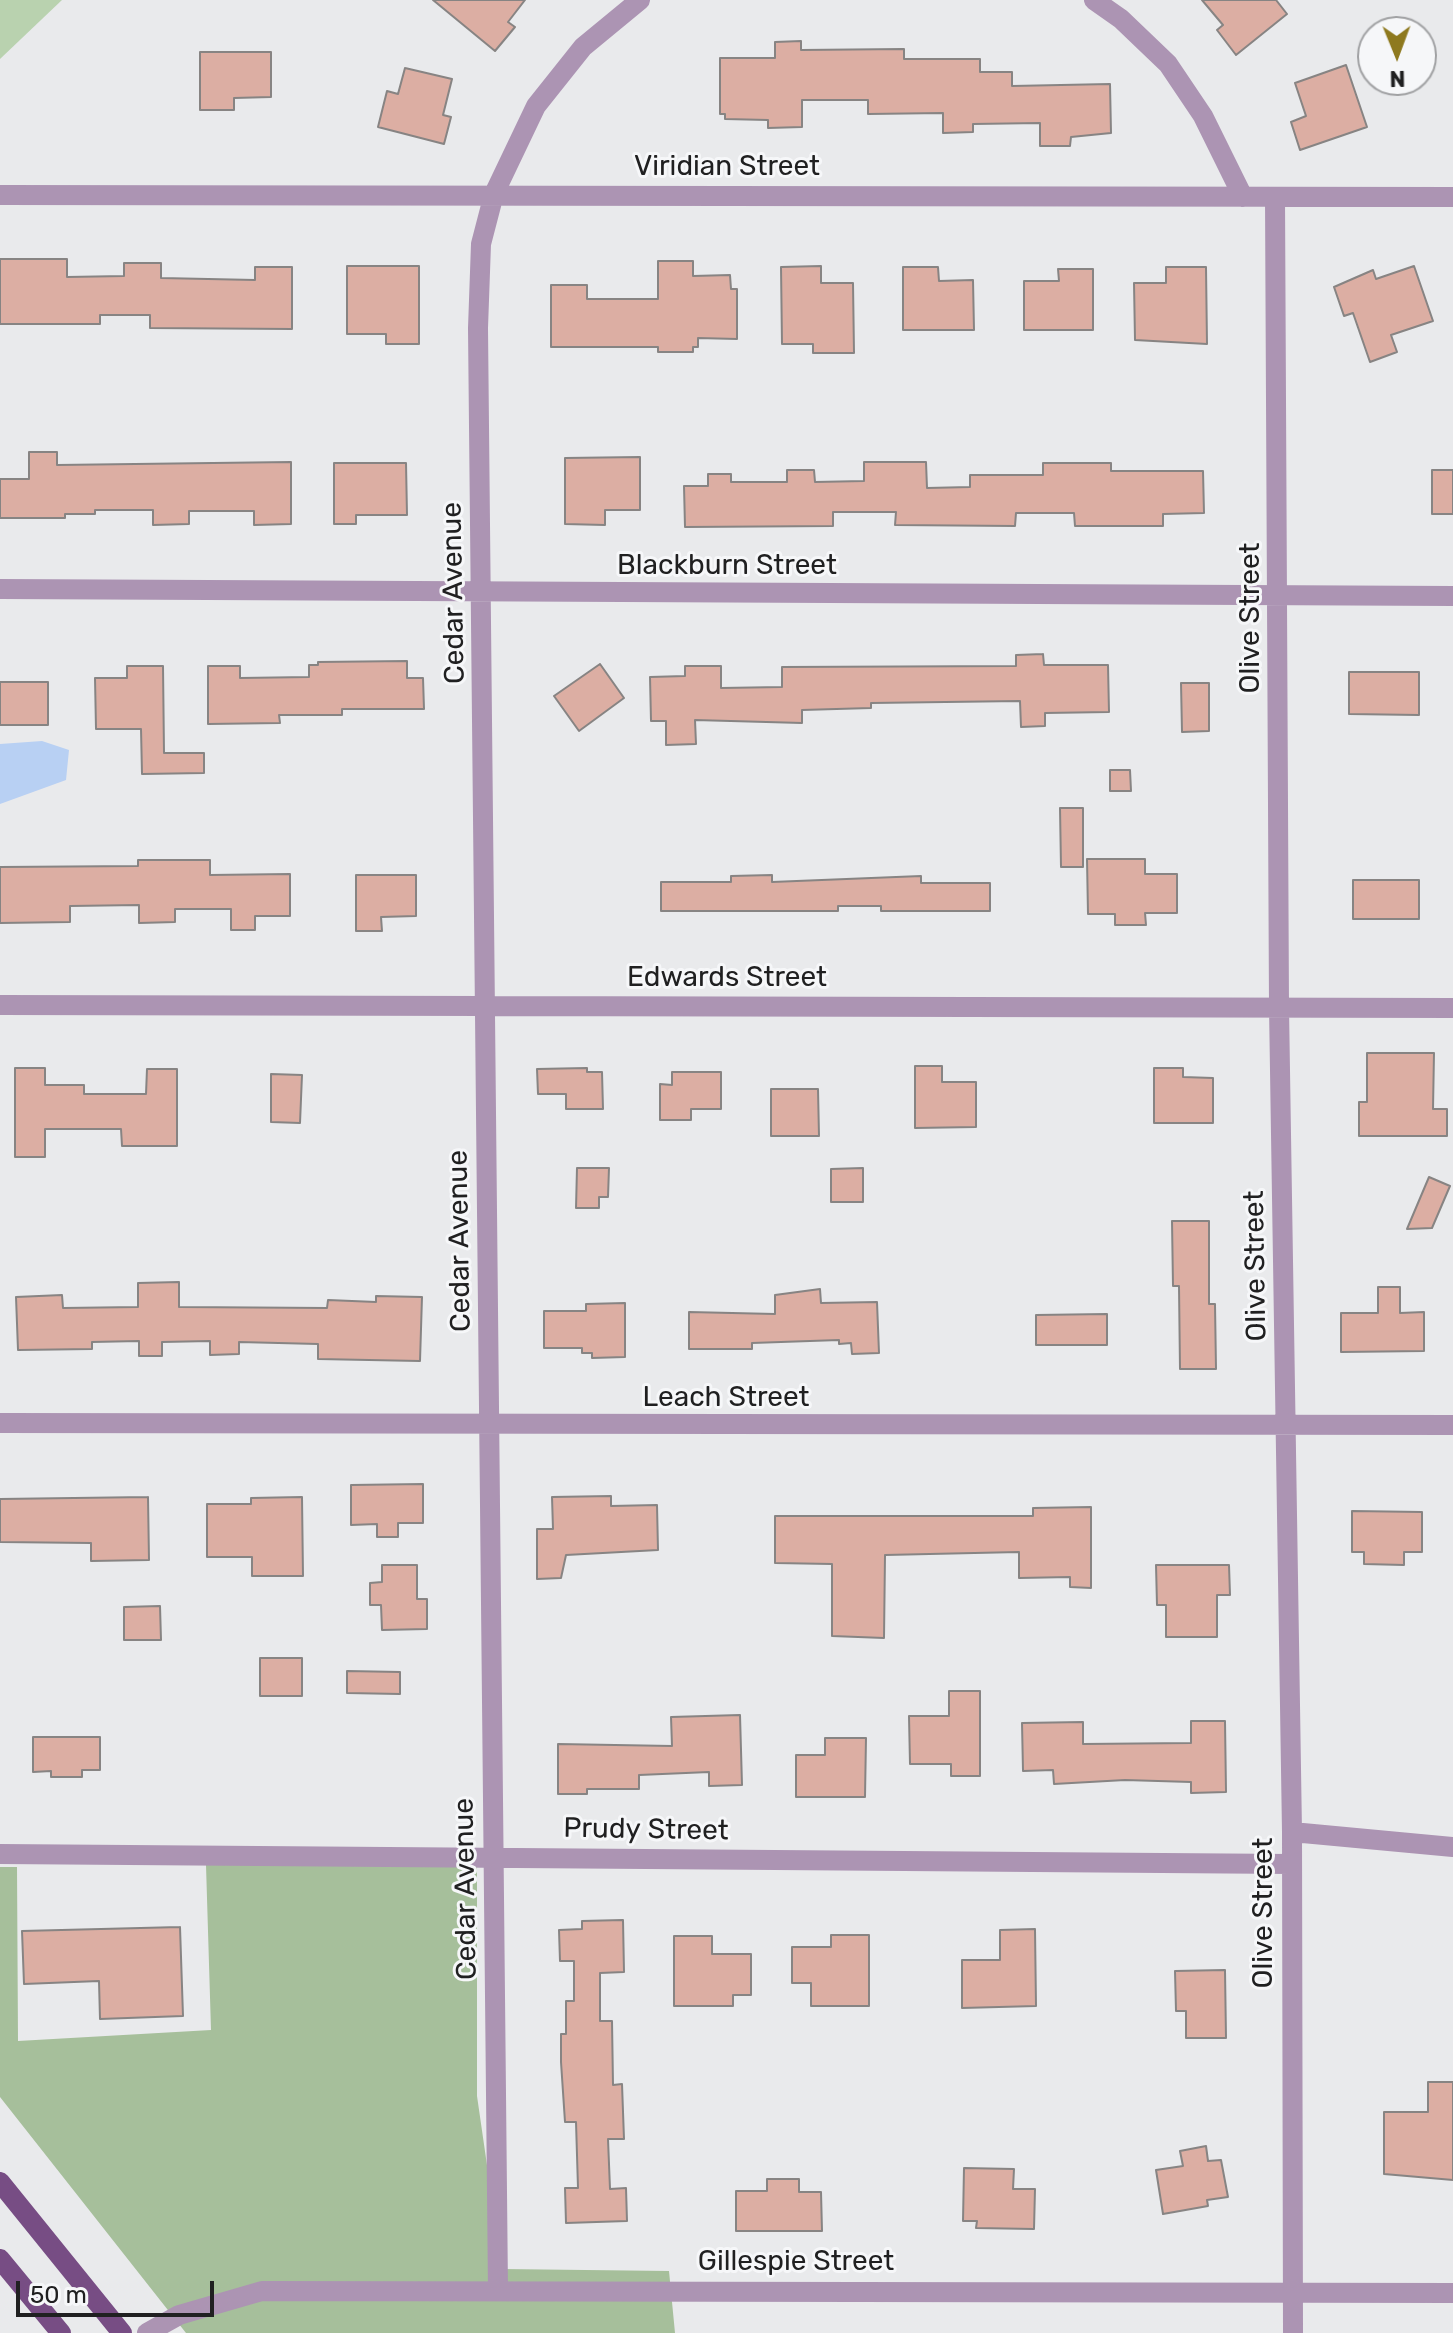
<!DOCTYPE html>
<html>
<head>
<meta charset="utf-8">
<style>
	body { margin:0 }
	#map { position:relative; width:1453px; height:2333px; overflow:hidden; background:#e9eaec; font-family:Rubik,sans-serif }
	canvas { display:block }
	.north { position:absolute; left:1357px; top:16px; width:80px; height:80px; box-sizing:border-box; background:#f6f7f9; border:2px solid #a0a1a3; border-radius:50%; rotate:179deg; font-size:22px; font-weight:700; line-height:32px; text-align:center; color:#202021 }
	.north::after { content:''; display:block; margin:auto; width:28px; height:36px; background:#8e791e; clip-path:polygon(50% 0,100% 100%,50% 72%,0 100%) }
	.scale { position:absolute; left:16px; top:2281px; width:198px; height:36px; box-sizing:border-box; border:4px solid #202021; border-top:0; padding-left:10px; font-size:24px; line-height:28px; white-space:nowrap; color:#202021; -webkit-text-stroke:6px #f6f7f9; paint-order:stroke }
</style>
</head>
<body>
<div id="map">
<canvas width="1453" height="2333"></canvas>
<div class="north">N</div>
<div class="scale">50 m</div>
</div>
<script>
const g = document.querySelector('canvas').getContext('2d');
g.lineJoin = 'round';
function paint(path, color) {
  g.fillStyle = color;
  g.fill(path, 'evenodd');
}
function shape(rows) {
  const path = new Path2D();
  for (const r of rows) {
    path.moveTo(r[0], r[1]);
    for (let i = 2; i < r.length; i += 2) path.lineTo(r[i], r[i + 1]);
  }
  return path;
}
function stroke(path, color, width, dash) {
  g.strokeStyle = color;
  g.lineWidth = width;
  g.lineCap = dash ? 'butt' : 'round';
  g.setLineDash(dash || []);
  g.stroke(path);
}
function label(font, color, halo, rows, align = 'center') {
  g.font = font + ' Rubik,sans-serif';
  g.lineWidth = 6;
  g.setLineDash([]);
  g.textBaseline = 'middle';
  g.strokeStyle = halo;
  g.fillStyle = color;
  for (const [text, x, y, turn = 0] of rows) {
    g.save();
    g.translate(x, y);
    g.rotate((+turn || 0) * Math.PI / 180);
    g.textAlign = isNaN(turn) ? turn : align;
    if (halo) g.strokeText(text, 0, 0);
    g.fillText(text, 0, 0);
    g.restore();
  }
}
const green = shape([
	[0,0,62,0,0,59]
]);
const forest = shape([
	[477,1858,477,2096,502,2269,669,2271,675,2333,186,2333,0,2097,0,1867,17,1867,18,2041,211,2030,206,1865]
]);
const water = shape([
	[42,741,69,750,66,780,0,804,0,744]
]);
const building = shape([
	[433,0,525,0,508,22,515,27,495,51,433,0],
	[1202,0,1276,0,1287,14,1236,55,1217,30,1223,25,1202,0],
	[801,41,801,50,904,49,904,59,980,59,980,72,1012,72,1012,86,1110,84,1111,133,1071,137,1070,146,1040,146,1040,123,973,124,973,132,943,133,943,113,868,114,868,100,802,100,802,127,768,128,768,120,725,119,725,114,720,114,720,58,775,58,775,42,801,41],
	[200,52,271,52,271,97,234,98,234,110,200,110,200,52],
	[1346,65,1367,127,1300,150,1291,122,1306,116,1295,83,1346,65],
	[405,68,452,79,443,115,451,117,444,144,378,127,387,91,398,94,405,68],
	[0,259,67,259,67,277,124,276,124,263,161,263,161,278,255,280,255,267,292,267,292,329,150,328,150,315,100,315,100,324,0,324,0,259],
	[658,261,693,261,693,276,730,275,731,289,737,289,737,339,698,338,698,347,693,347,693,352,658,352,658,347,551,347,551,285,587,285,587,299,658,299,658,261],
	[347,266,419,266,419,344,386,344,386,334,347,334,347,266],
	[821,266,821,283,853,283,854,353,813,353,813,344,782,344,781,267,821,266],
	[1414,266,1433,321,1391,335,1397,352,1370,362,1353,313,1344,316,1334,287,1373,270,1376,279,1414,266],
	[903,267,938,267,939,281,973,280,974,330,903,330,903,267],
	[1166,267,1206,267,1207,344,1135,340,1134,283,1166,283,1166,267],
	[1058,269,1093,269,1093,330,1024,330,1024,281,1059,281,1058,269],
	[29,452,57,452,57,465,291,462,291,524,254,525,254,511,189,511,189,524,153,525,153,510,95,510,95,514,65,514,65,518,0,518,0,479,29,479,29,452],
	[640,457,640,510,605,510,605,525,565,524,565,458,640,457],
	[864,462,926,462,927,488,970,487,970,475,1043,475,1043,463,1111,463,1111,471,1203,471,1204,513,1163,514,1163,526,1075,526,1074,513,1016,513,1015,526,895,525,896,512,833,512,833,526,685,527,684,486,708,486,708,474,731,474,731,482,787,482,787,470,814,470,815,482,864,481,864,462],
	[334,463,406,463,407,515,356,515,356,524,334,524,334,463],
	[1432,470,1453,470,1453,514,1432,514,1432,470],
	[1043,654,1044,665,1108,665,1109,712,1045,713,1045,726,1021,727,1020,701,871,703,871,708,802,710,802,723,695,720,696,744,666,745,666,721,651,721,650,677,685,676,685,666,721,666,721,688,782,687,782,667,1016,666,1016,655,1043,654],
	[407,661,407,678,423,678,424,709,342,709,342,715,279,715,280,723,208,724,208,666,240,666,240,678,309,677,309,665,318,665,318,662,407,661],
	[600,664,624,698,579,731,554,696,600,664],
	[127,666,163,666,164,753,204,753,204,773,142,774,141,729,96,729,95,678,127,678,127,666],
	[1349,672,1419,672,1419,715,1349,714,1349,672],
	[0,682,48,682,48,725,0,725,0,682],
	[1181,683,1209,683,1209,731,1182,732,1181,683],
	[1110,770,1130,770,1131,791,1110,791,1110,770],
	[1060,808,1083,808,1083,867,1061,867,1060,808],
	[1087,859,1145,859,1145,874,1177,874,1177,913,1145,913,1146,925,1115,925,1115,914,1088,914,1087,859],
	[138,860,210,860,210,875,290,874,290,916,255,916,255,930,231,930,231,909,175,909,175,922,139,923,139,905,70,906,70,922,0,923,0,867,138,866,138,860],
	[356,875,416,875,416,916,381,917,382,931,356,931,356,875],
	[772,875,772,882,921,876,921,883,990,883,990,911,881,911,881,906,838,906,838,911,661,911,661,882,731,882,731,876,772,875],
	[1353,880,1419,880,1419,919,1353,919,1353,880],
	[1367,1053,1434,1053,1433,1109,1447,1109,1447,1136,1359,1136,1359,1102,1367,1102,1367,1053],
	[915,1066,942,1066,942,1082,976,1082,976,1127,915,1128,915,1066],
	[15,1068,45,1068,45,1085,84,1085,84,1094,146,1094,147,1069,177,1069,177,1146,122,1146,121,1129,45,1129,45,1157,15,1157,15,1068],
	[587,1068,587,1072,602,1072,603,1109,566,1109,566,1094,538,1094,537,1069,587,1068],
	[1154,1068,1183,1068,1183,1077,1213,1078,1213,1123,1154,1123,1154,1068],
	[672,1072,721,1072,721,1109,691,1109,691,1120,660,1120,660,1084,672,1085,672,1072],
	[271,1074,302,1075,300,1123,271,1122,271,1074],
	[771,1089,818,1089,819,1136,771,1136,771,1089],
	[577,1168,609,1168,608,1197,599,1197,599,1208,576,1208,577,1168],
	[863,1168,863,1202,831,1202,831,1169,863,1168],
	[1429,1177,1450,1186,1432,1228,1407,1229,1429,1177],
	[1172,1221,1209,1221,1209,1304,1215,1304,1216,1369,1180,1369,1179,1286,1173,1286,1172,1221],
	[179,1282,179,1307,327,1308,328,1300,376,1302,376,1296,422,1297,420,1361,318,1359,318,1344,239,1342,239,1354,210,1355,210,1341,162,1342,162,1356,139,1356,139,1341,92,1342,92,1349,18,1350,16,1297,62,1295,63,1308,138,1307,138,1283,179,1282],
	[1378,1287,1400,1287,1400,1313,1424,1312,1424,1351,1341,1352,1341,1313,1378,1313,1378,1287],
	[820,1289,821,1303,877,1302,879,1353,852,1354,851,1343,839,1344,839,1340,752,1343,752,1349,689,1349,689,1312,775,1314,775,1295,820,1289],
	[625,1303,625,1357,592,1358,592,1353,582,1353,582,1348,544,1348,544,1311,586,1311,586,1304,625,1303],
	[1107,1314,1107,1345,1036,1345,1036,1315,1107,1314],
	[423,1484,423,1523,398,1523,398,1537,377,1537,377,1524,351,1525,351,1485,423,1484],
	[611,1496,611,1506,657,1505,658,1550,566,1555,561,1578,537,1579,537,1529,553,1529,552,1497,611,1496],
	[148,1497,149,1560,91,1561,91,1543,0,1542,0,1499,148,1497],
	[302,1497,303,1576,252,1576,252,1557,207,1557,207,1504,251,1504,251,1498,302,1497],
	[1091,1507,1091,1588,1070,1587,1070,1577,1019,1578,1019,1552,885,1555,884,1638,832,1636,832,1564,775,1563,775,1516,1033,1516,1033,1508,1091,1507],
	[1352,1511,1422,1512,1422,1552,1404,1552,1404,1565,1364,1564,1364,1552,1352,1552,1352,1511],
	[382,1565,417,1565,417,1599,427,1599,427,1629,382,1630,381,1605,370,1605,370,1583,382,1582,382,1565],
	[1156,1565,1229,1565,1230,1595,1217,1595,1217,1637,1166,1637,1166,1605,1157,1605,1156,1565],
	[160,1606,161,1640,124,1640,124,1607,160,1606],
	[260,1658,302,1658,302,1696,260,1696,260,1658],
	[347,1671,400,1672,400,1694,347,1693,347,1671],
	[949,1691,980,1691,980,1776,951,1776,951,1764,910,1764,909,1716,949,1716,949,1691],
	[740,1715,742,1785,709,1786,709,1772,639,1775,639,1789,587,1789,587,1794,558,1794,558,1744,672,1746,671,1717,740,1715],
	[1191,1721,1225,1721,1226,1792,1191,1793,1191,1782,1125,1780,1054,1784,1053,1770,1023,1771,1022,1723,1083,1722,1083,1744,1191,1743,1191,1721],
	[33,1737,100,1737,100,1770,82,1770,82,1777,51,1777,51,1771,33,1772,33,1737],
	[825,1738,866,1738,865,1797,796,1797,796,1755,825,1755,825,1738],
	[623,1920,624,1972,600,1973,600,2021,612,2021,613,2085,622,2084,624,2139,608,2139,610,2189,626,2188,627,2221,566,2223,565,2188,578,2188,576,2122,565,2122,561,2062,561,2034,566,2034,566,2001,574,2001,574,1961,560,1961,559,1930,582,1929,582,1921,623,1920],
	[180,1927,183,2016,100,2019,99,1981,24,1984,22,1931,180,1927],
	[1035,1929,1036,2006,962,2008,962,1960,1000,1960,1000,1930,1035,1929],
	[831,1935,869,1935,869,2006,811,2006,811,1983,792,1983,792,1947,831,1947,831,1935],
	[674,1936,712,1936,712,1954,751,1954,751,1995,733,1995,733,2006,674,2006,674,1936],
	[1225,1970,1226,2038,1186,2038,1186,2011,1176,2011,1175,1971,1225,1970],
	[1428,2082,1453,2082,1453,2180,1384,2174,1384,2112,1428,2112,1428,2082],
	[1206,2146,1208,2161,1221,2160,1228,2197,1207,2200,1208,2206,1163,2214,1156,2170,1183,2166,1180,2151,1206,2146],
	[964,2168,1014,2169,1013,2189,1035,2189,1034,2229,976,2228,977,2221,963,2221,964,2168],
	[767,2179,799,2179,799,2192,821,2192,822,2231,736,2231,736,2191,767,2191,767,2179]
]);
const street = shape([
	[1094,0,1121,19,1168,64,1203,116,1243,197],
	[0,195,1453,197],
	[1275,198,1279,1007,1292,1832,1293,2333],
	[0,589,1453,596],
	[0,1005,1453,1008],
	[0,1423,1453,1425],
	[1292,1832,1453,1847],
	[0,1854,1291,1864],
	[498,2289,478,328,481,244,494,194,536,106,583,47,640,0],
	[147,2333,179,2315,262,2291,1453,2293]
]);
const primary = shape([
	[0,2182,122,2333],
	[0,2259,61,2333]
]);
const streetNames = [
	["Viridian Street",727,167],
	["Blackburn Street",727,566],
	["Cedar Avenue",454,593,-91],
	["Olive Street",1251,618,-90],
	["Edwards Street",727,978],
	["Cedar Avenue",460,1241,-91],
	["Olive Street",1256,1266,-91],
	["Leach Street",726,1398],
	["Prudy Street",646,1830,1],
	["Cedar Avenue",466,1889,-91],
	["Olive Street",1264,1913,-90],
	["Gillespie Street",796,2262]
];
paint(green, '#b9d2af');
paint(forest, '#a6bf9b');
paint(water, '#b8d0f3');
paint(building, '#dcaea3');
stroke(building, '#878483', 2);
stroke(street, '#ac94b3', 20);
stroke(primary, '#774d84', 20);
label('28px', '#202021', '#f6f7f9', streetNames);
</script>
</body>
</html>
